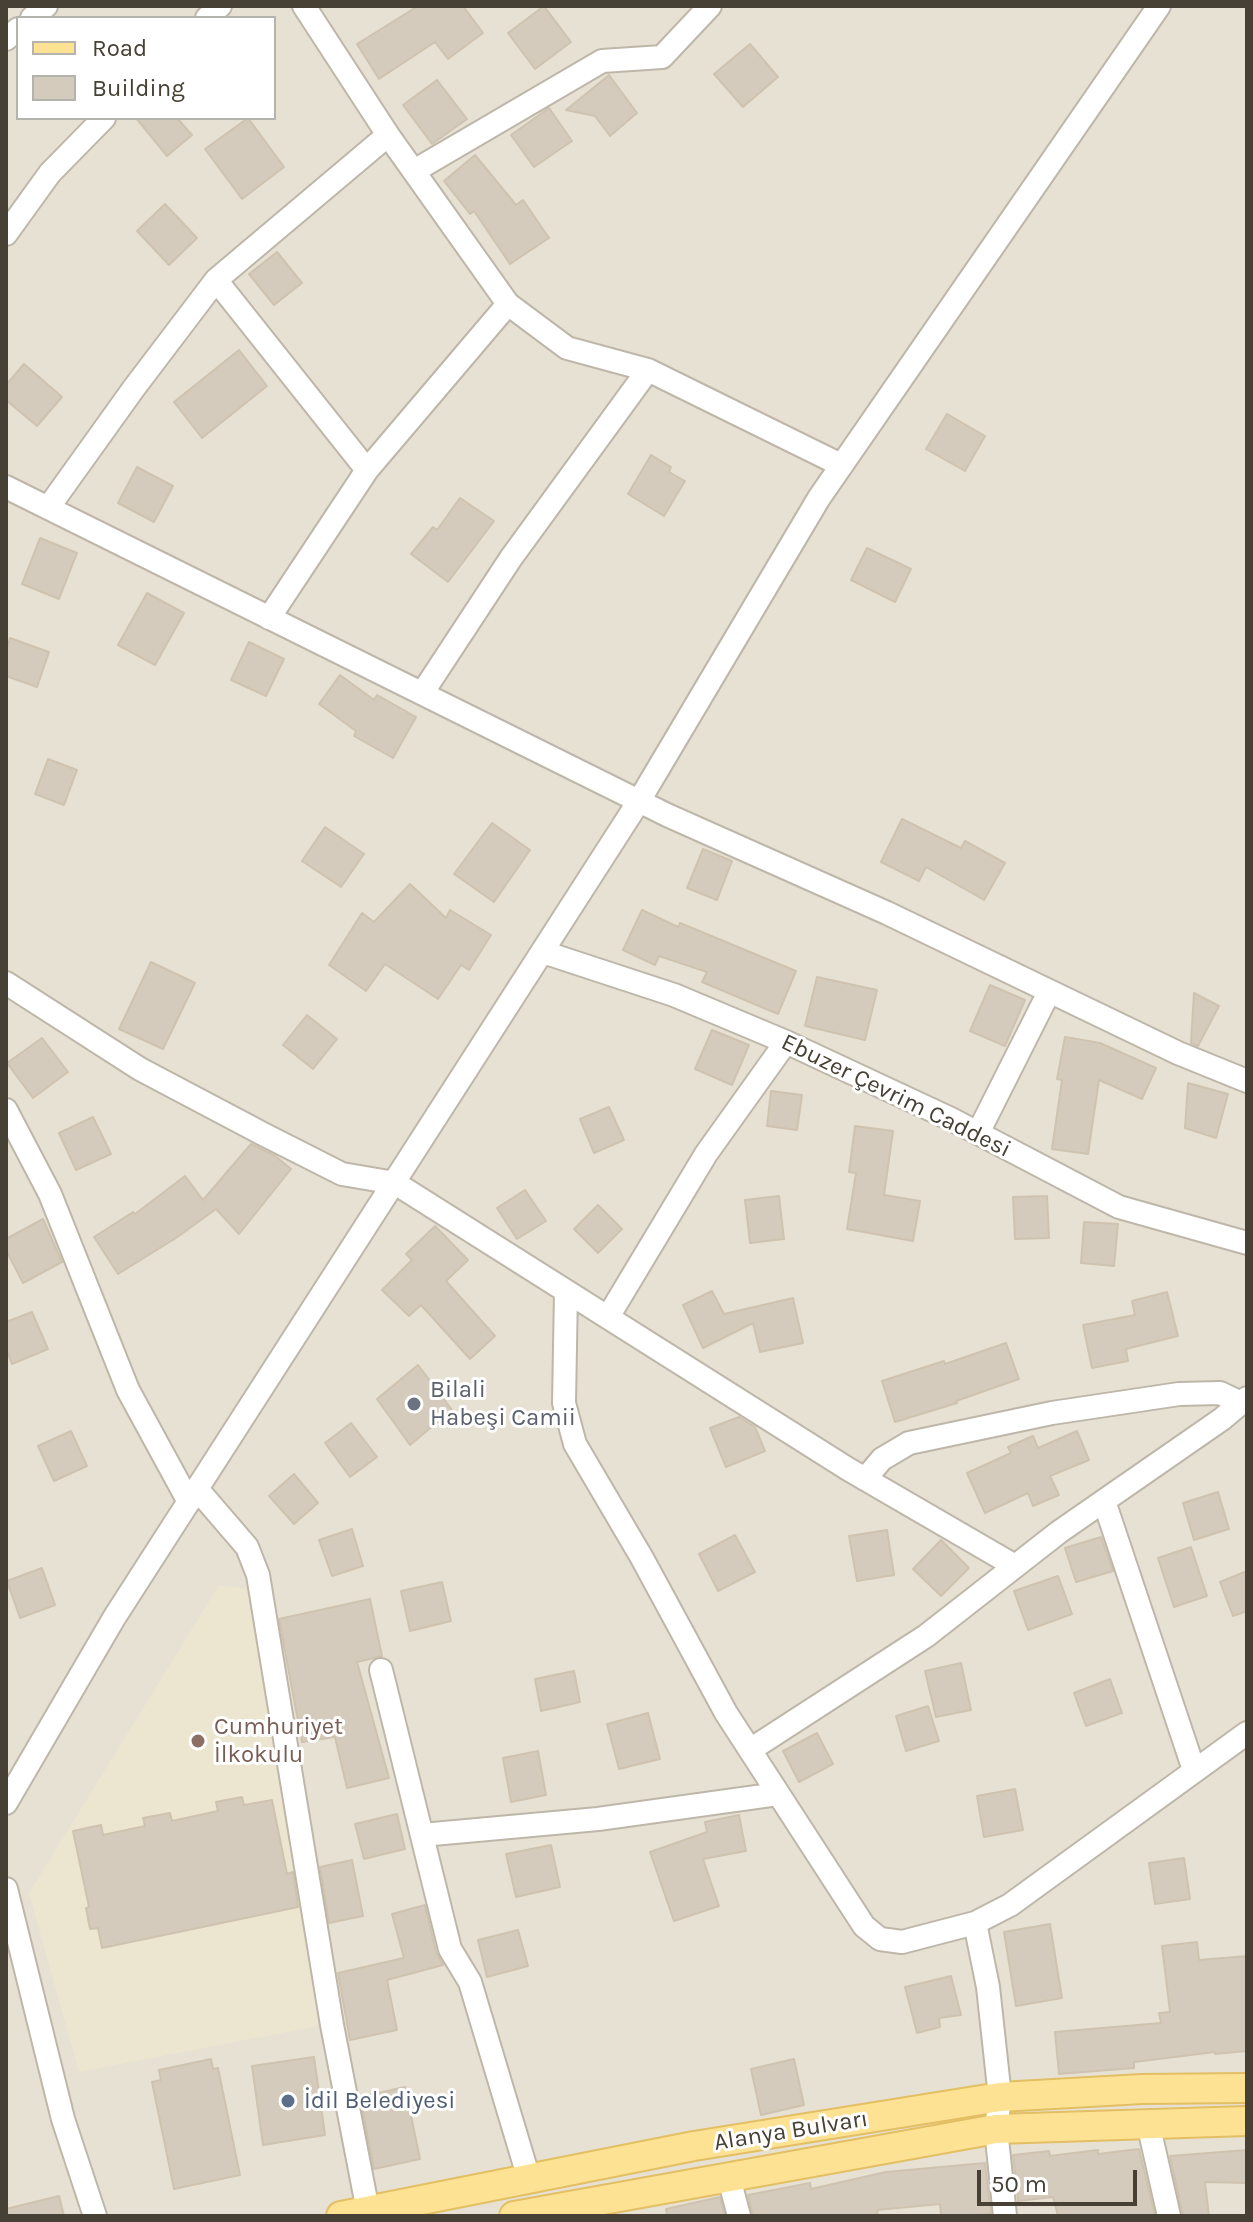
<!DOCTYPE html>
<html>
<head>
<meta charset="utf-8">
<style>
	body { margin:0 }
	#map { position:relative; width:1253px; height:2222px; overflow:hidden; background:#f3efe6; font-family:Karla,sans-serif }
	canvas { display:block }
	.frame { position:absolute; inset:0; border:8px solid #464035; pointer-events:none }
	.legend { position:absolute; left:16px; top:16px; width:260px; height:104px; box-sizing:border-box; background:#fff; border:2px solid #b5b3ae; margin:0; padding:10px 14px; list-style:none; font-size:24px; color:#464035 }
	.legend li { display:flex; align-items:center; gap:16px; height:40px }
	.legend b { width:40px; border:2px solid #b5b3ae }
	.scale { position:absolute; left:977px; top:2170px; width:160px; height:36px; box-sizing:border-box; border:4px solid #464035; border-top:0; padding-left:10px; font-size:24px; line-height:28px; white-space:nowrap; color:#464035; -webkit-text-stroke:6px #fff; paint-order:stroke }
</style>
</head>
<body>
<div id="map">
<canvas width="1253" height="2222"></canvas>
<div class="frame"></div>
<ul class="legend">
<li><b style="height:10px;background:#fee294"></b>Road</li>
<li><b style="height:22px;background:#d5cbbc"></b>Building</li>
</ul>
<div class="scale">50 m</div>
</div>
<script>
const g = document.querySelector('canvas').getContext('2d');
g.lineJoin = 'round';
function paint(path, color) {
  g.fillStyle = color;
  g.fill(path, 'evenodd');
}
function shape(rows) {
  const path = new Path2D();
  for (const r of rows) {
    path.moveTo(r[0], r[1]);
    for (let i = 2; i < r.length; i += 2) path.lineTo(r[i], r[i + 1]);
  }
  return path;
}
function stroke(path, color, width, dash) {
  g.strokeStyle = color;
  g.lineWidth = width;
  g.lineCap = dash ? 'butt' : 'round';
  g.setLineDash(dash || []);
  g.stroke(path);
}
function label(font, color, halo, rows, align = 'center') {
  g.font = font + ' Karla,sans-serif';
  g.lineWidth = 6;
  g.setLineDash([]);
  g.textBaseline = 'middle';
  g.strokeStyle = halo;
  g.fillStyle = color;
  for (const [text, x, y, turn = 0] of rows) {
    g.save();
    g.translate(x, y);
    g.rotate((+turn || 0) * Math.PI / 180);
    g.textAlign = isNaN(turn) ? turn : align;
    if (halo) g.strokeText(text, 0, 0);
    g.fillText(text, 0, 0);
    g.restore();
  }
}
const residential = shape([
	[6,6,1247,6,1247,2216,6,2216],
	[18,18,274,18,274,118,18,118]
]);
const education = shape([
	[219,1585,247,1589,323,2025,79,2072,29,1893]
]);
const building = shape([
	[418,6,463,6,483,33,448,59,435,42,379,79,357,44,418,6],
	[544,6,571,42,535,69,508,33,544,6],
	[750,44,778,77,743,107,714,74,750,44],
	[609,75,637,113,610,136,595,116,566,110,609,75],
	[437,80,467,119,432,144,403,105,437,80],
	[549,108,572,141,534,167,511,135,549,108],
	[136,118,177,118,192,135,167,156,136,118],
	[248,118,284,167,242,199,205,149,248,118],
	[475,155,516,205,523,200,549,238,510,264,474,211,470,214,444,181,475,155],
	[165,204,197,238,169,265,137,231,165,204],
	[277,252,302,283,274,305,249,274,277,252],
	[239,350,267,386,202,438,174,402,239,350],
	[24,364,62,397,37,426,6,400,6,385,24,364],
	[947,414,985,436,965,471,926,449,947,414],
	[651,455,671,467,669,472,685,481,664,516,628,494,651,455],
	[137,467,173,486,154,522,118,503,137,467],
	[460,498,494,521,448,582,411,554,433,527,437,530,460,498],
	[40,538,77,553,59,599,22,584,40,538],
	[867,548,911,569,895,602,851,580,867,548],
	[147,593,184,613,155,665,118,645,147,593],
	[10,638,49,652,37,687,6,676,6,651,10,638],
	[249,642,284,659,266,696,231,680,249,642],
	[340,675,374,700,377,695,416,717,393,758,354,736,356,731,319,704,340,675],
	[48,759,77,770,64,805,35,794,48,759],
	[902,819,961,848,965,841,1005,863,984,900,926,867,919,881,881,862,902,819],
	[492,823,530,850,494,902,454,874,492,823],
	[325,827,364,854,341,887,302,861,325,827],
	[703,849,732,861,717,900,687,888,703,849],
	[410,884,446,918,450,910,491,935,469,970,461,965,438,999,385,964,366,991,329,965,362,913,374,922,410,884],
	[642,910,678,927,680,923,796,971,778,1014,702,982,707,972,659,956,655,965,623,950,642,910],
	[151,962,195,983,163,1049,119,1029,151,962],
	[817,977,877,990,865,1040,805,1026,817,977],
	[990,985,1025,1000,1005,1046,970,1031,990,985],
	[1194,993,1219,1006,1198,1046,1191,1043,1194,993],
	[307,1015,337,1039,313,1069,283,1045,307,1015],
	[712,1030,749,1045,732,1085,695,1069,712,1030],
	[1065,1037,1100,1043,1156,1068,1142,1099,1099,1080,1088,1154,1052,1149,1062,1080,1057,1079,1065,1037],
	[42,1038,68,1072,33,1098,7,1063,42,1038],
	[1188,1083,1228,1094,1216,1138,1185,1128,1188,1083],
	[771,1091,802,1095,797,1130,767,1126,771,1091],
	[609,1107,624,1140,594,1153,580,1119,609,1107],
	[93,1117,111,1154,76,1170,59,1133,93,1117],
	[855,1126,893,1131,884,1195,920,1201,913,1241,847,1229,856,1173,849,1172,855,1126],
	[251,1144,275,1156,291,1169,239,1234,216,1209,176,1238,118,1274,94,1237,133,1212,135,1214,185,1176,203,1200,251,1144],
	[525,1190,546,1221,517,1239,497,1208,525,1190],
	[779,1196,784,1239,750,1243,745,1200,779,1196],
	[1047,1196,1049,1238,1015,1239,1013,1197,1047,1196],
	[598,1205,622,1229,598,1253,574,1229,598,1205],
	[43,1219,62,1262,23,1283,6,1250,6,1239,43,1219],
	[1084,1222,1118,1224,1114,1266,1081,1263,1084,1222],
	[435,1226,468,1260,446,1281,495,1336,470,1359,421,1305,409,1316,382,1290,412,1260,406,1254,435,1226],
	[712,1291,724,1314,793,1298,803,1343,760,1352,753,1323,703,1348,683,1305,712,1291],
	[1167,1292,1178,1336,1126,1349,1128,1361,1092,1368,1083,1325,1135,1315,1132,1301,1167,1292],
	[32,1312,48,1349,12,1364,6,1349,6,1322,32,1312],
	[1006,1343,1019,1379,956,1401,957,1403,895,1422,882,1381,944,1361,945,1364,1006,1343],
	[418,1365,452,1410,410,1445,377,1399,418,1365],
	[739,1417,755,1427,765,1451,726,1467,710,1428,739,1417],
	[351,1423,377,1457,350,1477,325,1443,351,1423],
	[71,1431,87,1466,54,1481,38,1446,71,1431],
	[1077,1431,1089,1460,1050,1476,1059,1495,1033,1506,1028,1493,985,1513,967,1473,1011,1453,1008,1447,1033,1436,1038,1448,1077,1431],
	[294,1474,318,1503,294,1524,269,1496,294,1474],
	[1218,1492,1229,1529,1194,1540,1183,1503,1218,1492],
	[352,1529,363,1566,332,1576,319,1540,352,1529],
	[887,1530,894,1575,857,1581,849,1536,887,1530],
	[735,1535,755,1572,718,1591,699,1554,735,1535],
	[1101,1537,1113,1571,1076,1582,1065,1548,1101,1537],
	[941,1540,969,1568,941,1596,913,1569,941,1540],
	[1191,1547,1207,1596,1174,1607,1158,1558,1191,1547],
	[42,1568,55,1605,20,1618,7,1581,42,1568],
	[1247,1571,1247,1611,1233,1616,1220,1582,1247,1571],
	[1058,1576,1072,1614,1028,1630,1014,1591,1058,1576],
	[442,1582,451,1621,410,1631,401,1591,442,1582],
	[370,1599,382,1656,357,1662,389,1778,347,1788,335,1737,302,1742,279,1619,370,1599],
	[961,1663,971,1710,936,1717,925,1671,961,1663],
	[574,1671,580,1702,541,1711,535,1679,574,1671],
	[1110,1679,1122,1713,1086,1726,1074,1693,1110,1679],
	[928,1706,939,1741,906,1751,896,1716,928,1706],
	[648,1713,660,1759,619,1769,607,1724,648,1713],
	[817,1733,833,1764,799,1782,783,1751,817,1733],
	[538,1751,546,1795,511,1802,503,1758,538,1751],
	[1015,1789,1023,1830,984,1837,977,1796,1015,1789],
	[242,1797,244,1805,272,1800,287,1874,293,1872,298,1907,102,1948,98,1928,90,1929,86,1908,89,1907,73,1831,101,1825,103,1835,145,1826,143,1818,170,1813,172,1821,218,1811,216,1802,242,1797],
	[397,1814,405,1849,364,1859,355,1824,397,1814],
	[739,1815,746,1851,703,1859,719,1906,674,1921,650,1852,707,1832,705,1822,739,1815],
	[551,1845,560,1887,516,1897,506,1854,551,1845],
	[1184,1858,1190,1899,1155,1904,1149,1863,1184,1858],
	[352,1860,363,1916,329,1923,320,1867,352,1860],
	[425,1905,436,1952,443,1965,387,1980,397,2030,350,2040,338,1973,404,1958,392,1914,425,1905],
	[1050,1924,1062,1998,1016,2006,1004,1932,1050,1924],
	[518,1930,528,1966,487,1977,478,1940,518,1930],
	[1197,1942,1199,1960,1247,1956,1247,2051,1215,2054,1215,2052,1134,2062,1134,2068,1059,2074,1055,2032,1161,2023,1159,2013,1170,2012,1162,1946,1197,1942],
	[951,1976,961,2015,939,2018,940,2027,917,2033,905,1987,951,1976],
	[314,2057,325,2135,263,2145,252,2066,314,2057],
	[211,2059,213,2069,218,2068,240,2175,174,2189,152,2082,161,2080,159,2070,211,2059],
	[794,2059,804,2105,761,2115,751,2069,794,2059],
	[405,2087,420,2159,374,2169,360,2097,405,2087],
	[1139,2149,1155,2216,1058,2216,1053,2197,1018,2201,1013,2155,1049,2151,1050,2156,1098,2150,1098,2154,1139,2149],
	[1247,2150,1247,2183,1205,2182,1209,2216,1183,2216,1170,2156,1247,2150],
	[985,2163,991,2214,941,2216,940,2204,877,2210,878,2216,753,2216,748,2195,810,2183,811,2189,886,2172,985,2163],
	[59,2196,64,2216,6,2216,6,2209,59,2196],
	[720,2197,725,2216,667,2216,666,2209,720,2197]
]);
const minor = shape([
	[304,6,388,135,508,304,567,348,648,370,841,465],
	[32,18,46,6],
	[207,18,220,6],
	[6,39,18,29],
	[414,171,602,61,662,57,710,6],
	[6,234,50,173,104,118],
	[216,280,367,470],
	[6,487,667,815,887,913,1178,1053,1247,1081],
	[48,508,134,388,216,280,388,135],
	[269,618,367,470,508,304],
	[423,692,511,558,648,370],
	[543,952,674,995,786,1042,951,1119,1119,1207,1247,1243],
	[6,983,140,1069,263,1134,342,1174,395,1183,848,1469,1015,1566],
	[6,1110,50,1194,128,1390,189,1502],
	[978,1133,1049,992],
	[566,1291,564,1403,575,1444,642,1558,726,1713,864,1926,880,1939,902,1942,975,1923,1010,1905,1247,1733],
	[608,1317,706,1154,786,1042],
	[865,1479,882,1459,909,1443,1052,1413,1179,1394,1220,1393,1241,1403],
	[198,1490,247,1547,258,1575,332,2025,368,2211],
	[1104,1501,1194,1770],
	[381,1670,450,1949,470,1982,529,2179],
	[750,1750,926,1636,1059,1532,1222,1419,1247,1398],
	[6,1803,114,1618,639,801,819,498,1159,6],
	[422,1835,598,1819,778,1794],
	[6,1889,63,2119,95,2216],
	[975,1923,988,1987,1000,2097,996,2129,1005,2216],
	[1148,2123,1169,2216],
	[729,2178,739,2216]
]);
const major = shape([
	[341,2216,694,2146,1000,2097,1142,2089,1247,2088],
	[514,2216,996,2129,1247,2121]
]);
const markers = [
	[414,1404,8,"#6b7280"],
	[198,1741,8,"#8d6e63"],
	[288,2101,8,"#5c6f8a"]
];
const streetNames = [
	["Ebuzer Çevrim Caddesi",896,1096,26],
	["Alanya Bulvarı",791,2131,-9]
];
const worshipNames = [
	["Bilali",430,1390],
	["Habeşi Camii",430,1418]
];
const educationNames = [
	["Cumhuriyet",214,1727],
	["İlkokulu",214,1755]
];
const serviceNames = [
	["İdil Belediyesi",304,2101]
];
paint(residential, '#e7e1d4');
paint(education, '#ece5d0');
paint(building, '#d5cbbc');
stroke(building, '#cfc3af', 2);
stroke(minor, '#beb7a9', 26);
stroke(major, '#e3bf64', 32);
stroke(minor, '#fff', 22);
stroke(major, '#fee294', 28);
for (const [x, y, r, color] of markers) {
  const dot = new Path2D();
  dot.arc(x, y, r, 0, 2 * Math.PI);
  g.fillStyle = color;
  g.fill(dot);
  stroke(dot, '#fff', 3);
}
label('24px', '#464035', '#fff', streetNames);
label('24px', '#5b616d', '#fff', worshipNames, 'left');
label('24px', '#785e54', '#fff', educationNames, 'left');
label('24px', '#4e5e75', '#fff', serviceNames, 'left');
</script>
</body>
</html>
